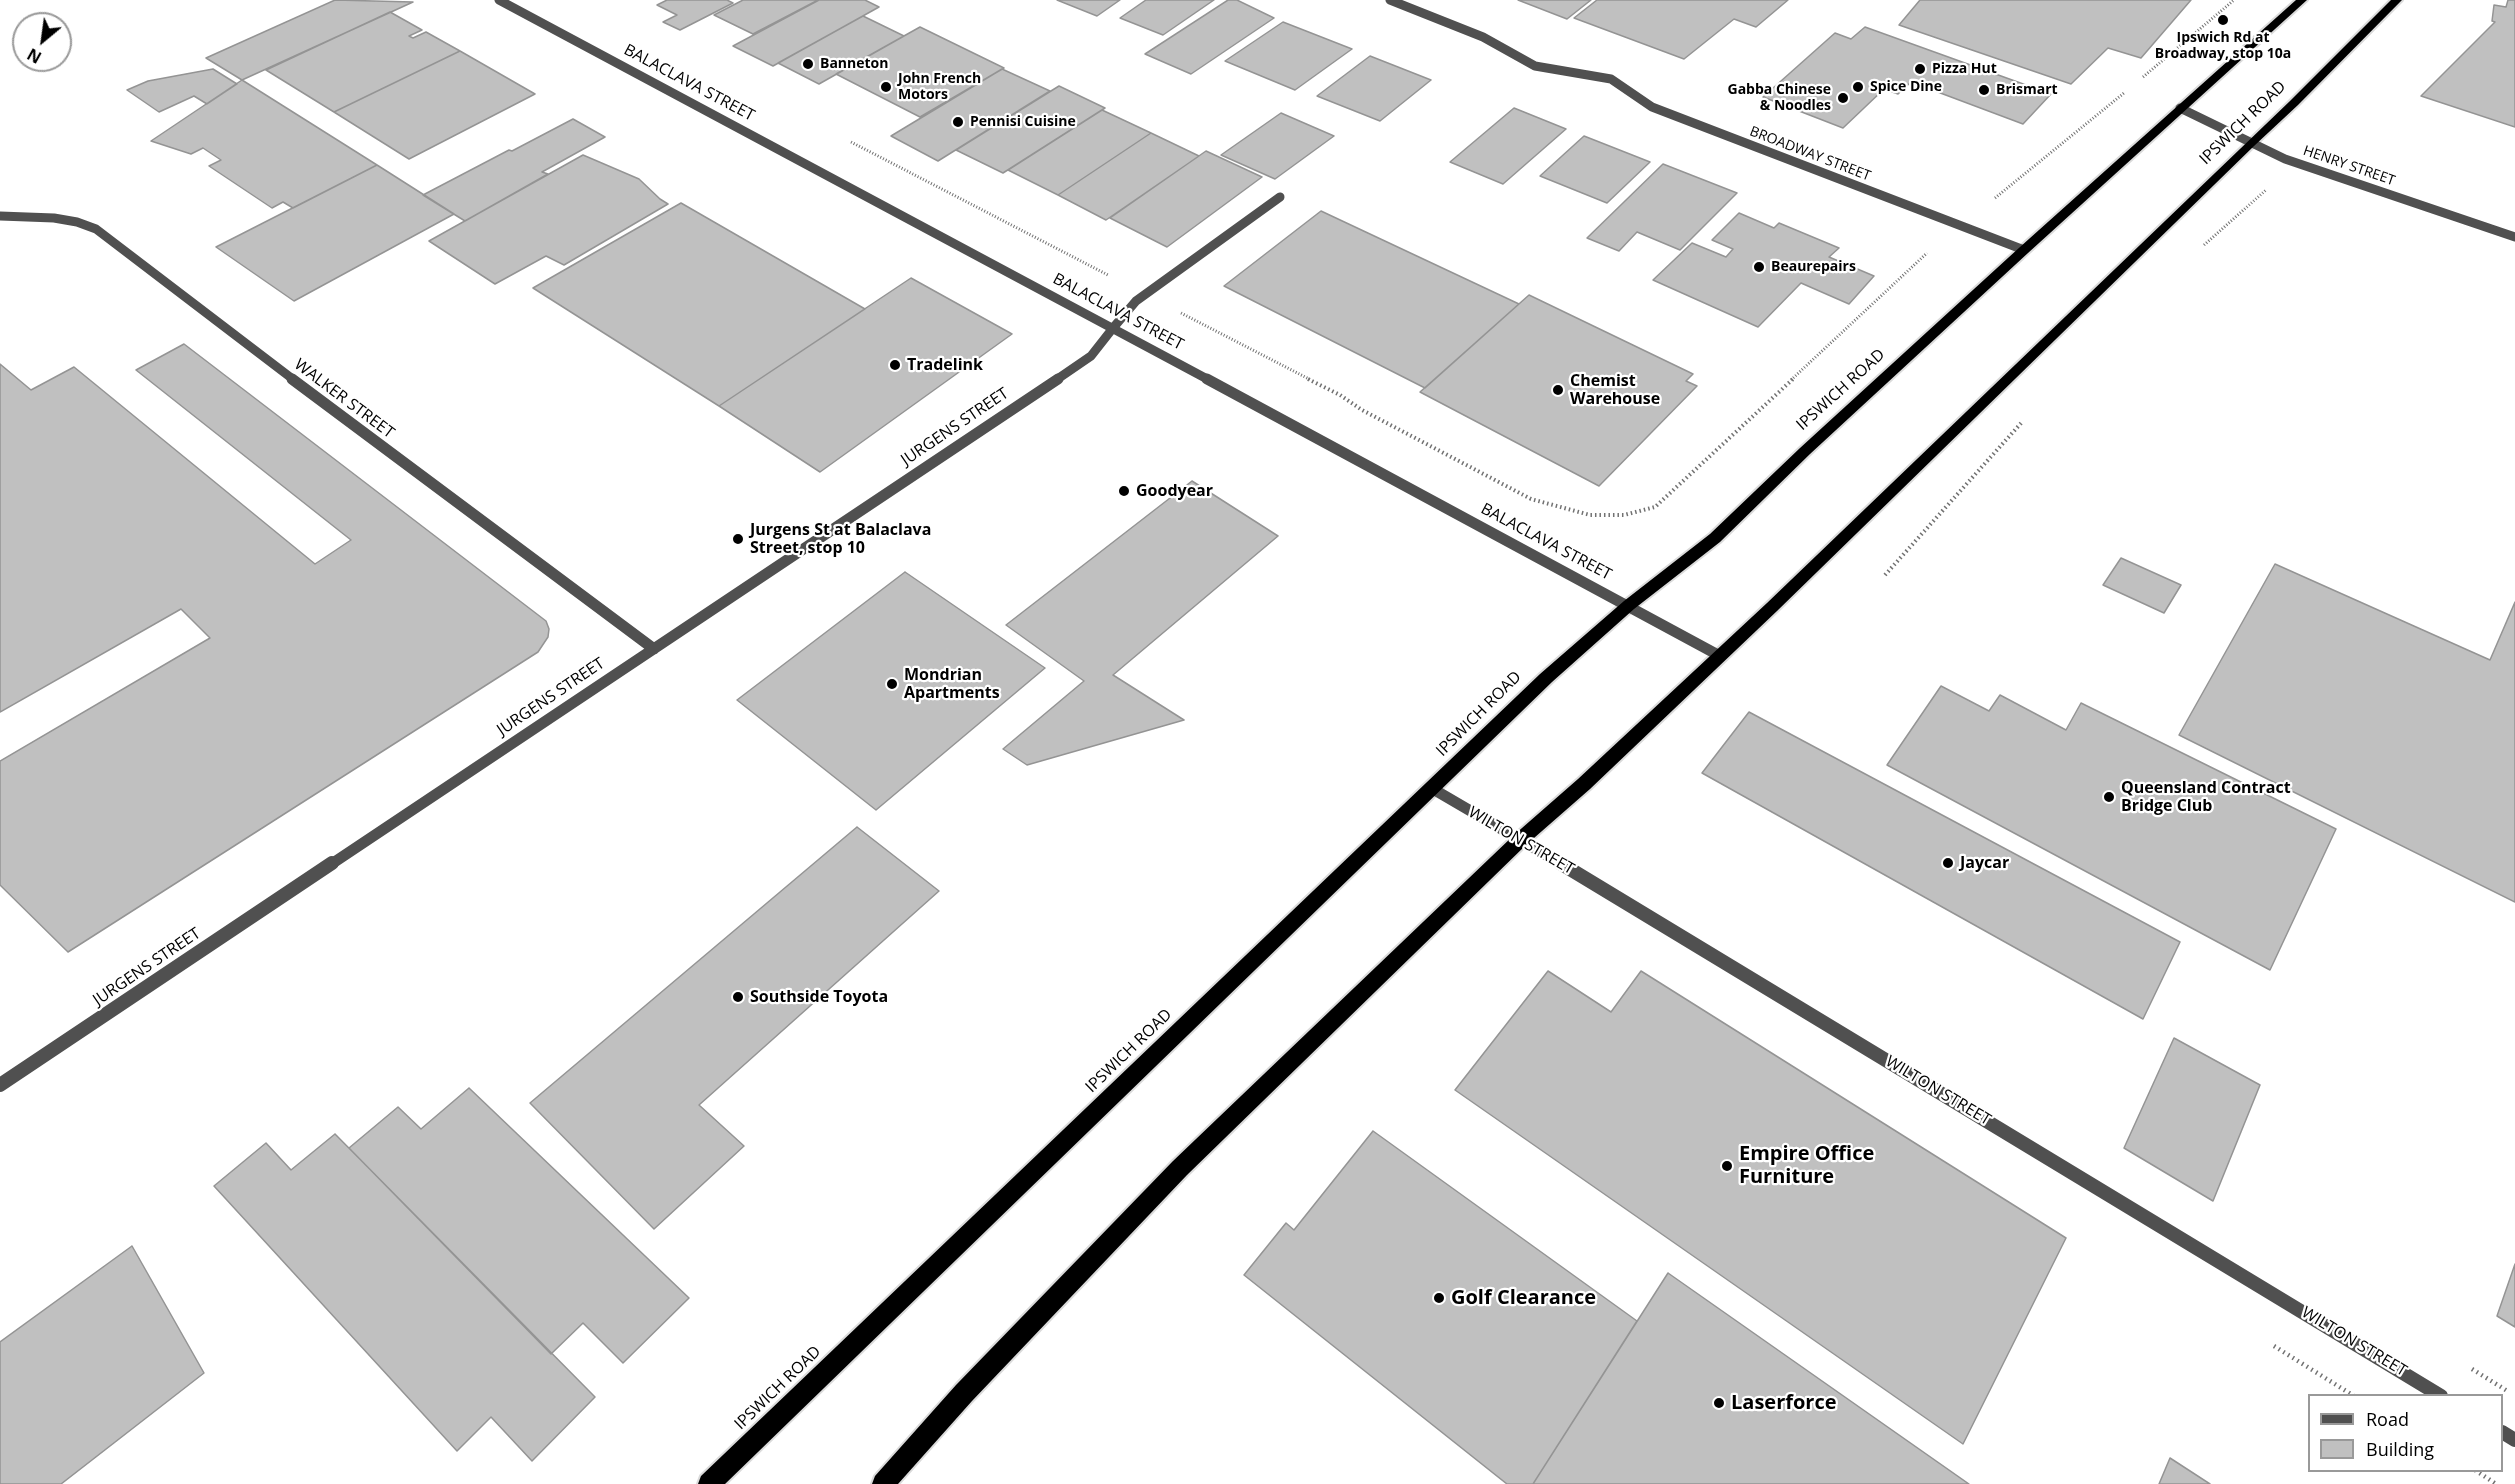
<!DOCTYPE html>
<html>
<head>
<meta charset="utf-8">
<style>
	body { margin:0 }
	#map { position:relative; width:2515px; height:1484px; overflow:hidden; background:#fff; font-family:"Open Sans",sans-serif }
	canvas { display:block }
	.legend { position:absolute; left:2308px; top:1394px; width:195px; height:78px; box-sizing:border-box; background:#fff; border:2px solid #999; margin:0; padding:8px 10px; list-style:none; font-size:18px; color:#000 }
	.legend li { display:flex; align-items:center; gap:12px; height:30px }
	.legend b { width:30px; border:2px solid #999 }
	.north { position:absolute; left:12px; top:12px; width:60px; height:60px; box-sizing:border-box; background:#fff; border:2px solid #999; border-radius:50%; rotate:209deg; font-size:16px; font-weight:700; line-height:24px; text-align:center; color:#000 }
	.north::after { content:''; display:block; margin:auto; width:21px; height:27px; background:#000; clip-path:polygon(50% 0,100% 100%,50% 72%,0 100%) }
</style>
</head>
<body>
<div id="map">
<canvas width="2515" height="1484"></canvas>
<ul class="legend">
<li><b style="height:8px;background:#505050"></b>Road</li>
<li><b style="height:16px;background:#c0c0c0"></b>Building</li>
</ul>
<div class="north">N</div>
</div>
<script>
const g = document.querySelector('canvas').getContext('2d');
g.lineJoin = 'round';
function paint(path, color) {
  g.fillStyle = color;
  g.fill(path, 'evenodd');
}
function shape(rows) {
  const path = new Path2D();
  for (const r of rows) {
    path.moveTo(r[0], r[1]);
    for (let i = 2; i < r.length; i += 2) path.lineTo(r[i], r[i + 1]);
  }
  return path;
}
function stroke(path, color, width, dash) {
  g.strokeStyle = color;
  g.lineWidth = width;
  g.lineCap = dash ? 'butt' : 'round';
  g.setLineDash(dash || []);
  g.stroke(path);
}
function label(font, color, halo, rows, align = 'center') {
  g.font = font + ' "Open Sans",sans-serif';
  g.lineWidth = 4.5;
  g.setLineDash([]);
  g.textBaseline = 'middle';
  g.strokeStyle = halo;
  g.fillStyle = color;
  for (const [text, x, y, turn = 0] of rows) {
    g.save();
    g.translate(x, y);
    g.rotate((+turn || 0) * Math.PI / 180);
    g.textAlign = isNaN(turn) ? turn : align;
    if (halo) g.strokeText(text, 0, 0);
    g.fillText(text, 0, 0);
    g.restore();
  }
}
const building = shape([
	[335,0,413,2,242,80,206,58,335,0],
	[667,0,727,0,733,3,680,30,663,22,677,15,657,5,667,0],
	[743,0,818,0,753,34,714,15,743,0],
	[819,0,865,0,879,7,773,66,733,46,819,0],
	[1057,0,1120,0,1097,16,1057,0],
	[1146,0,1214,0,1163,35,1120,18,1146,0],
	[1228,0,1237,0,1274,18,1191,74,1145,54,1228,0],
	[1518,0,1591,0,1567,19,1518,0],
	[1597,0,1788,0,1756,27,1734,19,1684,59,1574,18,1597,0],
	[1920,0,2191,0,2141,58,2108,48,2071,84,1899,25,1920,0],
	[2508,0,2515,0,2515,127,2421,96,2495,22,2492,21,2494,5,2506,7,2508,0],
	[390,12,422,30,409,36,413,38,426,32,460,51,334,112,266,70,390,12],
	[863,16,904,36,819,84,778,63,863,16],
	[1283,22,1352,49,1295,90,1225,61,1283,22],
	[920,27,1004,68,920,117,836,74,920,27],
	[1865,27,2051,94,2023,124,1911,82,1898,94,1884,89,1843,128,1763,97,1835,33,1851,39,1865,27],
	[460,51,535,94,409,159,334,112,460,51],
	[1370,56,1431,80,1380,121,1317,96,1370,56],
	[213,69,237,84,207,104,194,96,159,112,127,90,148,81,213,69],
	[1002,69,1050,91,938,161,891,136,1002,69],
	[242,80,377,165,293,208,283,202,272,208,209,166,221,160,203,148,191,154,151,141,242,80],
	[1059,86,1105,108,1003,173,956,150,1059,86],
	[1514,108,1566,129,1503,184,1450,162,1514,108],
	[1102,110,1151,133,1058,195,1008,170,1102,110],
	[1281,113,1334,136,1275,179,1221,155,1281,113],
	[573,119,605,137,542,172,548,174,465,221,423,195,509,150,512,151,573,119],
	[1151,133,1199,156,1106,220,1058,195,1151,133],
	[1584,136,1650,162,1607,203,1540,176,1584,136],
	[1206,151,1262,177,1167,247,1110,218,1206,151],
	[583,155,639,179,660,199,668,204,564,265,546,256,495,284,429,241,583,155],
	[1663,164,1737,193,1680,250,1637,232,1619,251,1587,238,1663,164],
	[377,165,454,214,294,301,216,247,377,165],
	[681,203,865,309,719,406,533,288,681,203],
	[1321,211,1519,304,1425,388,1224,286,1321,211],
	[1739,213,1774,228,1779,223,1839,248,1829,257,1874,276,1849,304,1801,283,1758,327,1653,280,1692,243,1726,257,1733,249,1712,240,1739,213],
	[911,278,1012,334,820,472,719,406,911,278],
	[1529,295,1693,374,1686,381,1697,386,1599,486,1420,392,1529,295],
	[184,344,546,621,549,629,548,637,538,652,68,952,0,885,0,761,210,638,181,609,0,712,0,364,31,390,74,367,315,564,351,540,136,370,184,344],
	[1192,481,1278,536,1113,675,1184,720,1027,765,1003,749,1084,681,1006,625,1192,481],
	[2121,558,2181,585,2164,613,2103,585,2121,558],
	[2275,564,2490,660,2515,602,2515,902,2179,735,2275,564],
	[905,572,1045,668,876,810,737,700,905,572],
	[1941,686,1989,711,2000,695,2066,730,2081,703,2336,829,2270,970,1887,765,1941,686],
	[1749,712,2180,942,2143,1019,1702,773,1749,712],
	[857,827,939,891,699,1105,744,1146,654,1229,530,1103,857,827],
	[1548,971,1611,1012,1641,971,2066,1238,1963,1444,1455,1090,1548,971],
	[2174,1038,2260,1085,2213,1201,2124,1148,2174,1038],
	[469,1088,689,1298,623,1363,583,1323,551,1354,349,1148,398,1107,421,1129,469,1088],
	[1373,1131,1637,1321,1533,1484,1507,1484,1244,1275,1286,1223,1294,1230,1373,1131],
	[335,1134,595,1397,532,1461,491,1417,457,1451,214,1186,266,1143,291,1170,335,1134],
	[132,1246,204,1373,61,1484,0,1484,0,1342,132,1246],
	[2515,1264,2515,1327,2497,1316,2515,1264],
	[1668,1273,1969,1484,1533,1484,1668,1273],
	[2170,1458,2210,1484,2159,1484,2170,1458]
]);
const pathFar2 = shape([
	[2143,77,2234,0],
	[851,142,1108,275],
	[1995,198,2124,93],
	[2204,245,2266,190],
	[1181,313,1311,380],
	[1791,380,1927,253]
]);
const pathFar1 = shape([
	[1308,379,1340,395,1362,410,1531,499,1590,515,1624,515,1655,507,1793,379],
	[1885,575,2023,421]
]);
const path = shape([
	[2274,1346,2354,1396],
	[2472,1369,2509,1392],
	[2475,1470,2496,1484]
]);
const service = shape([
	[1113,328,1136,301,1280,197]
]);
const minorFar2 = shape([
	[1390,0,1483,37,1535,66,1611,79,1652,107,2024,250],
	[2180,108,2285,159,2515,237],
	[0,216,54,218,77,222,96,229,294,380],
	[1056,380,1091,356,1113,328]
]);
const minorFar1 = shape([
	[292,379,654,649],
	[1433,789,1563,865],
	[330,865,1058,379]
]);
const minor = shape([
	[1560,863,2441,1396],
	[0,1085,332,863],
	[2502,1432,2515,1440]
]);
const tertiaryFar1 = shape([
	[499,0,1209,380]
]);
const tertiary = shape([
	[1207,379,1720,656]
]);
const trunk = shape([
	[2296,0,2307,0,2028,253,1810,454,1720,542,1634,609,1552,682,725,1484,698,1484,701,1476,1540,674,1624,601,1710,534,1800,448,2020,247,2296,0],
	[2391,0,2402,0,2298,105,2254,146,1777,611,1590,789,1526,845,1187,1175,972,1401,898,1484,872,1484,875,1476,956,1385,1173,1161,1514,835,1578,779,1767,603,2290,101,2391,0]
]);
const markers = [
	[2223,20,6,"#000"],
	[808,64,6,"#000"],
	[1920,69,6,"#000"],
	[886,87,6,"#000"],
	[1858,87,6,"#000"],
	[1984,90,6,"#000"],
	[1843,98,6,"#000"],
	[958,122,6,"#000"],
	[1759,267,6,"#000"],
	[895,365,6,"#000"],
	[1558,390,6,"#000"],
	[1124,491,6,"#000"],
	[738,539,6,"#000"],
	[892,684,6,"#000"],
	[2109,797,6,"#000"],
	[1948,863,6,"#000"],
	[738,997,6,"#000"],
	[1727,1166,6,"#000"],
	[1439,1298,6,"#000"],
	[1719,1403,6,"#000"]
];
const farPoinames = [
	["Ipswich Rd at",2223,38,"center"],
	["Broadway, stop 10a",2223,54,"center"],
	["Banneton",820,64],
	["Pizza Hut",1932,69],
	["John French",898,79],
	["Motors",898,95],
	["Spice Dine",1870,87],
	["Gabba Chinese",1831,90,"right"],
	["& Noodles",1831,106,"right"],
	["Brismart",1996,90],
	["Pennisi Cuisine",970,122],
	["Beaurepairs",1771,267]
];
const farStreetnames = [
	["BROADWAY STREET",1810,154,21],
	["HENRY STREET",2349,166,19]
];
const streetNames = [
	["BALACLAVA STREET",689,83,28],
	["IPSWICH ROAD",2243,123,-44],
	["BALACLAVA STREET",1118,312,28],
	["IPSWICH ROAD",1841,390,-42],
	["WALKER STREET",344,399,37],
	["JURGENS STREET",955,427,-34],
	["BALACLAVA STREET",1546,542,28],
	["JURGENS STREET",551,697,-34],
	["IPSWICH ROAD",1479,714,-45],
	["WILTON STREET",1521,841,30],
	["JURGENS STREET",147,967,-34],
	["IPSWICH ROAD",1129,1051,-44],
	["WILTON STREET",1938,1091,31],
	["WILTON STREET",2354,1342,31],
	["IPSWICH ROAD",778,1388,-44]
];
const poiNames = [
	["Tradelink",907,365],
	["Chemist",1570,381],
	["Warehouse",1570,399],
	["Goodyear",1136,491],
	["Jurgens St at Balaclava",750,530],
	["Street, stop 10",750,548],
	["Mondrian",904,675],
	["Apartments",904,693],
	["Queensland Contract",2121,788],
	["Bridge Club",2121,806],
	["Jaycar",1960,863],
	["Southside Toyota",750,997]
];
const nearPoinames = [
	["Empire Office",1739,1154],
	["Furniture",1739,1177],
	["Golf Clearance",1451,1298],
	["Laserforce",1731,1403]
];
paint(building, '#c0c0c0');
stroke(building, '#949494', 1.5);
stroke(trunk, '#dbdbdb', 4);
stroke(pathFar2, '#727272', 3, [1, 2]);
stroke(pathFar1, '#727272', 4, [1.5, 3]);
stroke(path, '#727272', 4.5, [1.5, 4]);
stroke(service, '#505050', 9);
stroke(minorFar2, '#505050', 9);
stroke(minorFar1, '#505050', 11);
stroke(minor, '#505050', 14);
stroke(tertiaryFar1, '#505050', 9);
stroke(tertiary, '#505050', 11);
paint(trunk, '#000');
for (const [x, y, r, color] of markers) {
  const dot = new Path2D();
  dot.arc(x, y, r, 0, 2 * Math.PI);
  g.fillStyle = color;
  g.fill(dot);
  stroke(dot, '#fff', 2);
}
label('bold 14px', '#000', '#fff', farPoinames, 'left');
label('14px', '#000', '#fff', farStreetnames);
label('16px', '#000', '#fff', streetNames);
label('bold 16px', '#000', '#fff', poiNames, 'left');
label('bold 20px', '#000', '#fff', nearPoinames, 'left');
</script>
</body>
</html>
